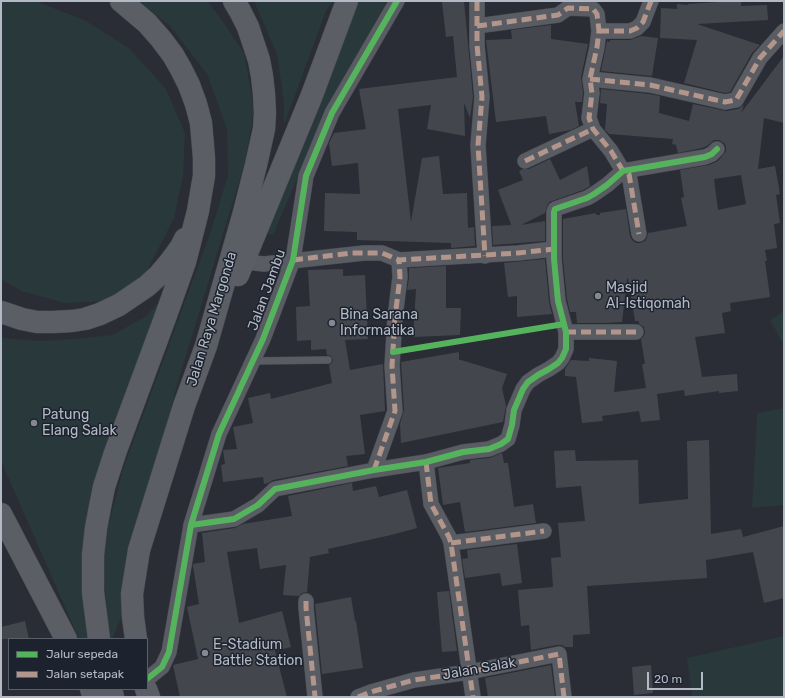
<!DOCTYPE html>
<html>
<head>
<meta charset="utf-8">
<style>
	body { margin:0 }
	#map { position:relative; width:785px; height:698px; overflow:hidden; background:#2a2d35; font-family:Rubik,sans-serif }
	canvas { display:block }
	.frame { position:absolute; inset:0; border:2px solid #b3b9c5; pointer-events:none }
	.legend { position:absolute; left:8px; top:638px; width:140px; height:52px; box-sizing:border-box; background:#1d232e; border:1px solid #595f6a; margin:0; padding:5px 7px; list-style:none; font-size:12px; color:#b3b9c5 }
	.legend li { display:flex; align-items:center; gap:8px; height:20px }
	.legend b { width:20px; border:1px solid #595f6a }
	.scale { position:absolute; left:647px; top:672px; width:56px; height:18px; box-sizing:border-box; border:2px solid #b3b9c5; border-top:0; padding-left:5px; font-size:12px; line-height:14px; white-space:nowrap; color:#b3b9c5; -webkit-text-stroke:3px #1d232e; paint-order:stroke }
</style>
</head>
<body>
<div id="map">
<canvas width="785" height="698"></canvas>
<div class="frame"></div>
<ul class="legend">
<li><b style="height:5px;background:#56b35d"></b>Jalur sepeda</li>
<li><b style="height:5px;background:#b2968c"></b>Jalan setapak</li>
</ul>
<div class="scale">20 m</div>
</div>
<script>
const g = document.querySelector('canvas').getContext('2d');
g.lineJoin = 'round';
function paint(path, color) {
  g.fillStyle = color;
  g.fill(path, 'evenodd');
}
function shape(rows) {
  const path = new Path2D();
  for (const r of rows) {
    path.moveTo(r[0], r[1]);
    for (let i = 2; i < r.length; i += 2) path.lineTo(r[i], r[i + 1]);
  }
  return path;
}
function stroke(path, color, width, dash) {
  g.strokeStyle = color;
  g.lineWidth = width;
  g.lineCap = dash ? 'butt' : 'round';
  g.setLineDash(dash || []);
  g.stroke(path);
}
function label(font, color, halo, rows, align = 'center') {
  g.font = font + ' Rubik,sans-serif';
  g.lineWidth = 3;
  g.setLineDash([]);
  g.textBaseline = 'middle';
  g.strokeStyle = halo;
  g.fillStyle = color;
  for (const [text, x, y, turn = 0] of rows) {
    g.save();
    g.translate(x, y);
    g.rotate((+turn || 0) * Math.PI / 180);
    g.textAlign = isNaN(turn) ? turn : align;
    if (halo) g.strokeText(text, 0, 0);
    g.fillText(text, 0, 0);
    g.restore();
  }
}
const green = shape([
	[1,1,33,1,41,3,86,21,129,48,166,89,185,133,183,176,174,218,146,273,108,301,65,303,21,291,1,279],
	[138,1,207,1,219,16,244,53,254,109,246,159,177,385,149,491,129,599,112,639,109,639,102,550,123,469,211,231,228,175,227,129,207,74,170,26],
	[254,1,333,1,326,11,284,125,284,102,277,54],
	[359,1,387,1,352,67,325,114,273,235,266,233],
	[166,295,112,445,92,639,79,639,1,461,1,336,4,338,38,341,73,339,112,335,145,317],
	[784,311,784,346,770,320],
	[784,408,784,505,752,508,757,413],
	[784,636,784,697,692,697,687,658]
]);
const building = shape([
	[455,1,464,1,473,97,470,118,464,103,465,136,427,129,431,105,398,109,411,222,422,158,439,156,443,194,467,193,468,228,474,227,475,246,451,248,451,243,357,240,357,232,324,231,325,193,360,194,358,163,332,166,329,143,334,133,366,129,359,89,457,77,453,36,446,37,442,2],
	[734,1,741,1,741,6,767,5,768,20,697,24,760,45,752,53,730,92,725,93,684,83,697,40,660,38,661,8,677,9,677,4,688,5,688,4],
	[551,25,551,39,588,44,581,77,583,93,582,102,575,102,579,126,571,130,549,134,546,116,496,122,486,40,512,39,511,30],
	[641,36,658,38,652,76,601,71,607,41,610,42,610,40,630,40],
	[784,56,784,123,764,118,758,169,775,166,780,194,776,195,780,223,774,224,777,248,765,250,767,261,765,261,770,297,730,303,731,311,722,313,725,333,695,337,702,377,737,374,738,391,719,393,719,391,685,396,684,390,657,394,660,420,641,422,639,411,602,416,603,421,582,423,576,377,565,376,565,369,571,360,589,361,589,358,617,361,614,392,646,388,642,364,645,364,641,339,644,336,645,332,644,327,639,324,639,321,635,321,628,278,627,279,622,322,605,323,577,323,576,312,570,312,567,299,563,259,563,219,596,213,596,215,600,215,600,213,626,209,630,236,632,240,636,243,640,243,645,241,647,238,648,233,687,226,681,198,684,197,680,170,709,165,718,161,723,155,726,151,726,146,724,143,719,140,714,140,707,146,702,148,678,153,676,145,672,144,673,139,609,134,605,130,607,104,600,103,601,89,649,94,660,96,659,113,689,121,693,104,726,111,738,109,744,105,741,113],
	[741,175,746,204,718,210,714,179],
	[550,159,560,180,587,166,590,186,583,190,552,201,549,202,547,206,545,213,521,225,545,221,545,241,493,245,492,226,511,225,512,227,498,190,523,180,519,171,523,169,529,169],
	[545,259,549,302,552,314,517,317,517,296,508,297,504,263],
	[446,266,446,308,461,308,460,335,413,337,416,289,407,290,409,278,409,268],
	[343,269,343,276,365,275,368,339,345,340,350,370,383,364,385,411,360,415,365,454,346,456,348,466,273,480,268,483,264,484,263,477,223,482,221,465,225,464,223,450,237,449,233,427,253,423,248,398,270,393,271,399,332,383,329,365,332,363,333,360,331,356,327,355,326,349,311,350,311,340,297,341,296,307,310,306,308,270],
	[459,352,459,360,461,360,507,374,502,388,506,406,503,422,401,443,400,424,404,410,401,362],
	[709,440,711,534,741,529,743,537,784,526,784,598,764,603,753,552,706,560,707,578,587,586,590,634,573,635,573,647,565,647,562,645,557,645,531,650,529,625,521,626,518,590,553,587,551,558,561,557,558,523,585,521,581,486,556,488,554,451,575,450,576,461,638,460,639,504,688,499,687,441],
	[502,453,504,463,508,463,514,507,533,504,536,523,465,532,460,502,443,505,438,468,470,463,470,460,490,458],
	[352,483,353,491,376,486,379,497,407,490,417,528,391,535,328,549,329,553,310,557,307,592,302,593,299,596,283,595,286,565,260,569,257,548,227,552,239,623,282,611,291,647,275,651,287,697,180,697,173,665,198,659,187,607,199,604,193,566,193,564,205,562,202,533,235,528,243,524,292,516,288,496],
	[517,544,522,583,502,586,500,573,465,578,462,559,468,558,467,550],
	[449,591,457,651,442,652,437,592],
	[351,597,355,621,356,621,363,668,322,674,315,604],
	[25,621,29,639,1,639,1,627],
	[551,665,555,697,488,697,485,678],
	[651,665,653,693,634,695,632,667]
]);
const service = shape([
	[253,361,328,360]
]);
const minor = shape([
	[477,1,477,45,482,97,478,145,485,256],
	[477,26,558,15,568,8,593,9,597,14,599,31,597,47,590,79,592,93,589,118,593,129,611,151,623,171,629,174,639,234],
	[599,31,630,31,637,28,643,22,651,1],
	[590,79,650,85,725,102,736,100,760,58,784,31],
	[525,161,593,129],
	[245,262,264,264,364,253,382,253,399,260,518,253,554,249],
	[566,332,636,332],
	[426,462,431,504,449,537,451,543,473,697],
	[374,470,395,411,392,366,395,317,400,277,399,260],
	[191,525,234,519,258,505,275,489,374,470,426,462,463,452,489,449,501,444,508,439,512,425,514,410,523,389,528,382,538,375,549,369,558,363,562,358,566,349,566,332,558,301,554,259,554,212,555,209,587,198,594,194,607,185,623,171,705,157,712,154,717,149],
	[451,543,544,531],
	[306,601,306,608,315,697],
	[147,679,162,667,169,652,191,525,219,434,263,339,293,260,306,176,332,113,397,1],
	[358,697,371,692,414,680,469,672,559,654,564,697]
]);
const primary = shape([
	[238,275,312,95,347,1],
	[1,312,22,319,37,322,53,322,72,321,85,319,100,314,119,305,147,286,159,275,170,262,181,247,185,239],
	[1,514,66,639],
	[99,639,93,592,93,555,96,528,100,507,104,487,115,453,165,318,185,262,198,211,201,193,204,176,204,158,201,123,196,104,189,85,181,69,173,55,161,39,147,23,121,1],
	[136,639,133,617,132,594,139,550,184,406,206,346,243,216,256,165,264,129,265,113,264,94,262,76,259,60,248,27,240,11,234,1],
	[91,689,94,697],
	[111,689,113,697],
	[146,689,149,697]
]);
const quiet = shape([
	[477,1,477,45,482,97,478,145,485,256],
	[477,26,558,15,568,8,593,9,597,14,599,31,597,47,590,79,592,93,589,118,593,129,611,151,623,171,629,174,639,234],
	[599,31,630,31,637,28,643,22,651,1],
	[590,79,650,85,725,102,736,100,760,58,784,31],
	[525,161,593,129],
	[293,260,352,253,382,253,399,260,518,253,554,249],
	[566,332,636,332],
	[426,462,431,504,449,537,451,543,473,697],
	[374,470,395,411,392,366,395,317,400,277,399,260],
	[451,543,544,531],
	[306,601,306,608,315,697],
	[358,697,371,692,414,680,469,672,559,654,564,697]
]);
const cycleway = shape([
	[393,352,564,324],
	[191,525,234,519,258,505,275,489,374,470,426,462,463,452,489,449,501,444,508,439,512,425,514,410,523,389,528,382,538,375,549,369,558,363,562,358,566,349,566,332,558,301,554,259,554,212,555,209,587,198,594,194,607,185,623,171,705,157,712,154,717,149],
	[147,679,162,667,169,652,191,525,219,434,263,339,293,260,306,176,332,113,397,1]
]);
const markers = [
	[598,296,4,"#838893"],
	[332,323,4,"#838893"],
	[34,423,4,"#838893"],
	[205,653,4,"#838893"]
];
const poiNames = [
	["Masjid",606,288],
	["Al-Istiqomah",606,304],
	["Bina Sarana",340,315],
	["Informatika",340,331],
	["Patung",42,415],
	["Elang Salak",42,431],
	["E-Stadium",213,645],
	["Battle Station",213,661]
];
const streetNames = [
	["Jalan Jambu",267,290,-70],
	["Jalan Raya Margonda",212,319,-73],
	["Jalan Salak",479,669,-10]
];
paint(green, '#29383b');
paint(building, '#43474d');
stroke(service, '#46484d', 8);
stroke(minor, '#46484d', 16);
stroke(primary, '#474a51', 23);
stroke(service, '#595c62', 7);
stroke(minor, '#595c62', 15);
stroke(primary, '#5b5e64', 22);
stroke(quiet, '#b2968c', 5, [10, 5]);
stroke(cycleway, '#56b35d', 6);
for (const [x, y, r, color] of markers) {
  const dot = new Path2D();
  dot.arc(x, y, r, 0, 2 * Math.PI);
  g.fillStyle = color;
  g.fill(dot);
  stroke(dot, '#1d232e', 1.5);
}
label('14px', '#b3b9c5', '#1d232e', poiNames, 'left');
label('14px', '#b3b9c5', '#1d232e', streetNames);
</script>
</body>
</html>
